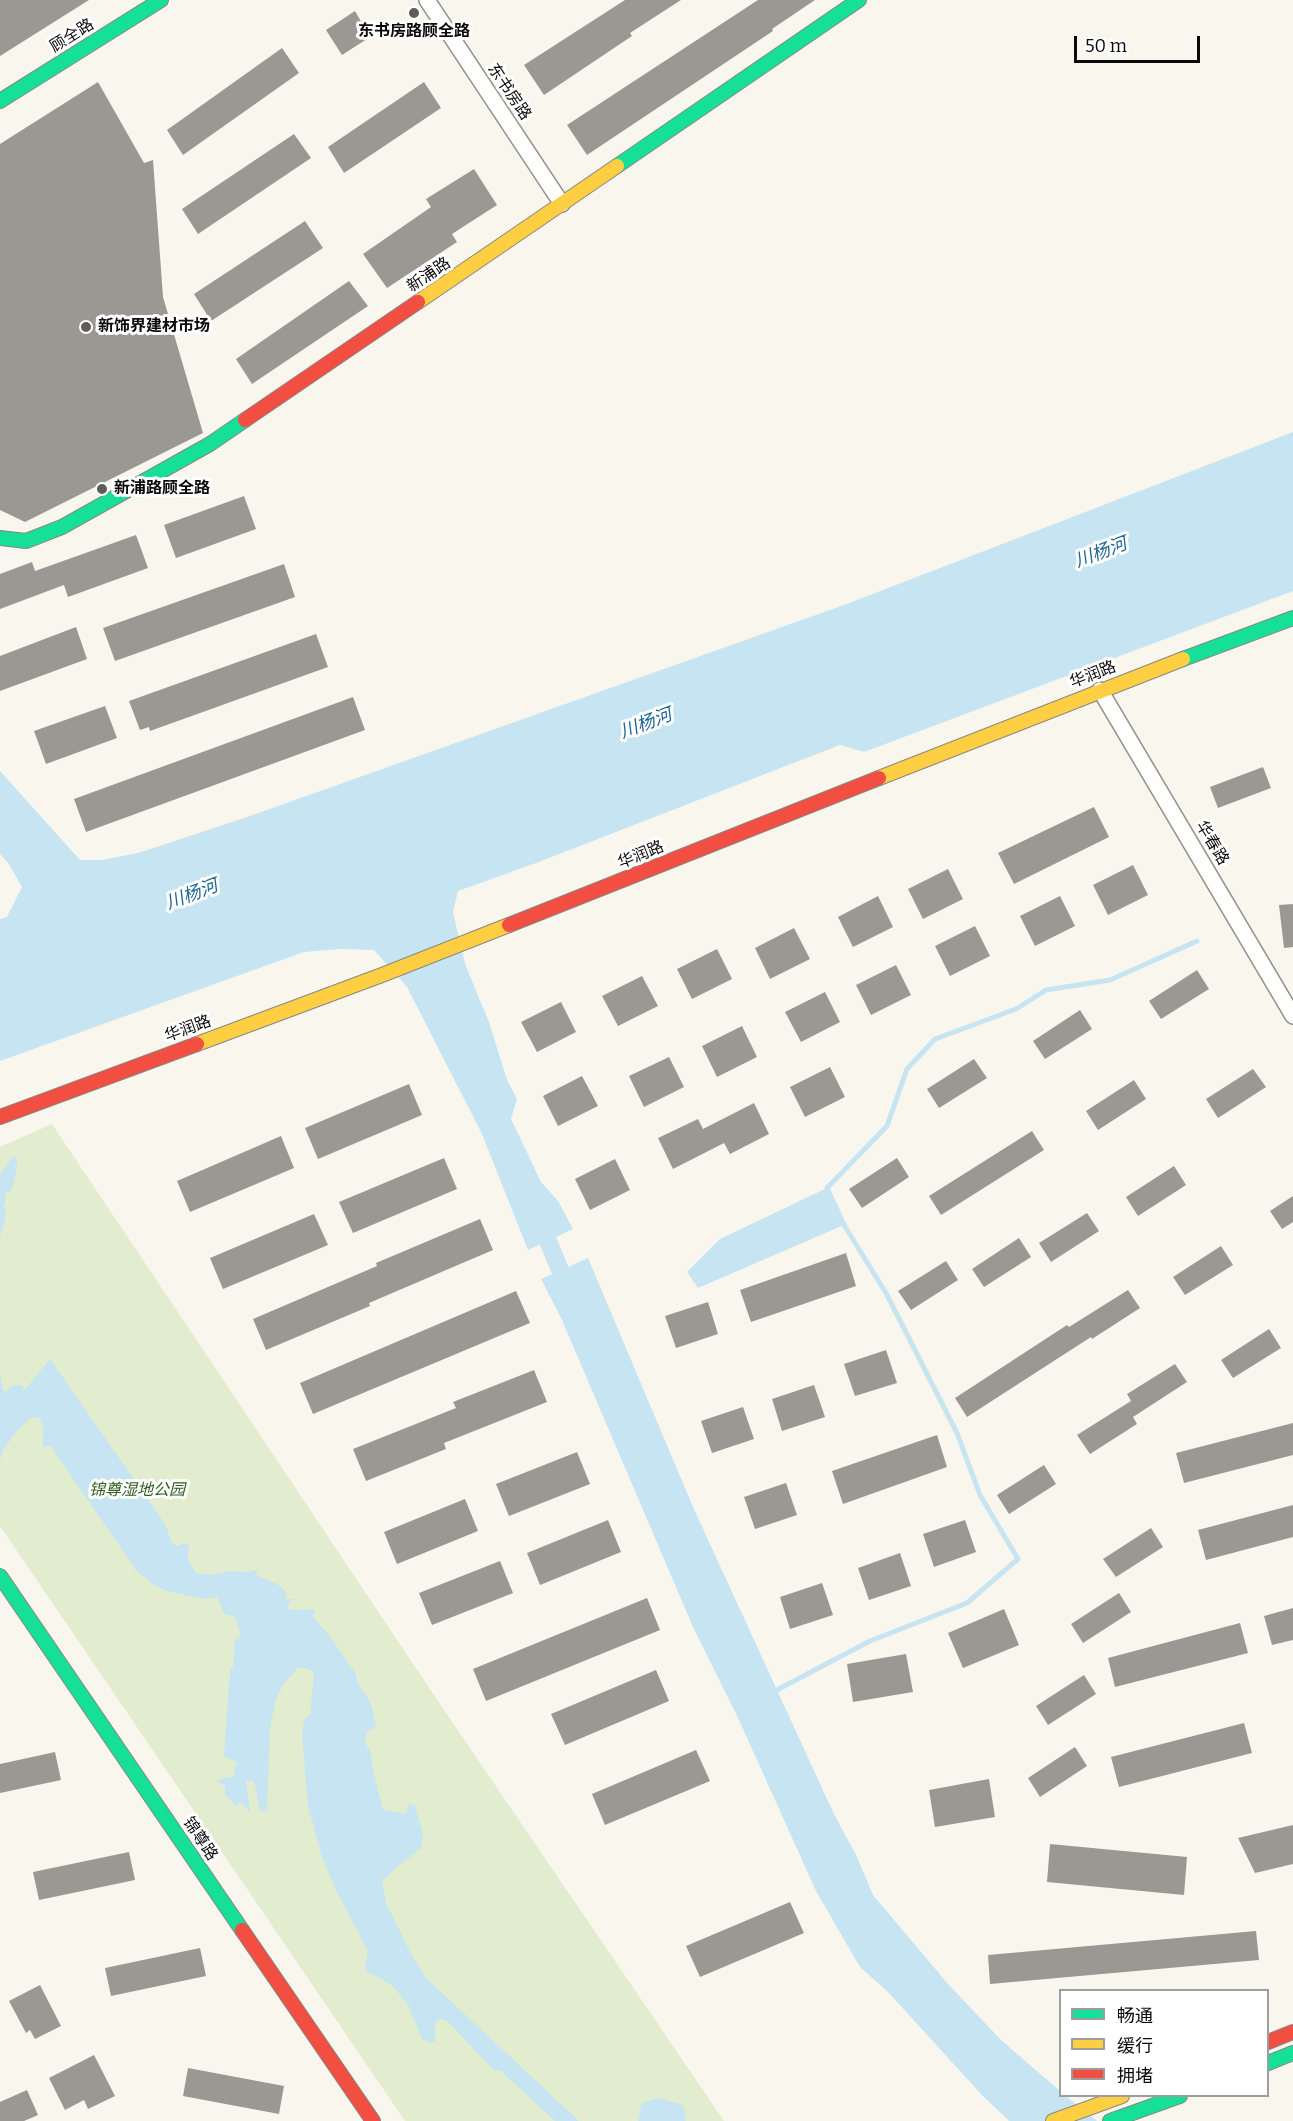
<!DOCTYPE html>
<html>
<head>
<meta charset="utf-8">
<style>
	body { margin:0 }
	#map { position:relative; width:1293px; height:2121px; overflow:hidden; background:#f9f6ee; font-family:Bitter,"Noto Sans SC",serif }
	canvas { display:block }
	.legend { position:absolute; left:1059px; top:1989px; width:210px; height:108px; box-sizing:border-box; background:#fff; border:2px solid #9d9d9d; margin:0; padding:8px 10px; list-style:none; font-size:18px; color:#0a0a0a }
	.legend li { display:flex; align-items:center; gap:12px; height:30px }
	.legend b { width:30px; border:2px solid #9d9d9d }
	.scale { position:absolute; left:1074px; top:36px; width:126px; height:27px; box-sizing:border-box; border:3px solid #0a0a0a; border-top:0; padding-left:8px; font-size:18px; line-height:21px; white-space:nowrap; color:#0a0a0a; -webkit-text-stroke:4px #fff; paint-order:stroke }
</style>
</head>
<body>
<div id="map">
<canvas width="1293" height="2121"></canvas>
<ul class="legend">
<li><b style="height:8px;background:#16e098"></b>畅通</li>
<li><b style="height:8px;background:#ffcf43"></b>缓行</li>
<li><b style="height:8px;background:#f24e42"></b>拥堵</li>
</ul>
<div class="scale">50 m</div>
</div>
<script>
const g = document.querySelector('canvas').getContext('2d');
g.lineJoin = 'round';
function paint(path, color) {
  g.fillStyle = color;
  g.fill(path, 'evenodd');
}
function shape(rows) {
  const path = new Path2D();
  for (const r of rows) {
    path.moveTo(r[0], r[1]);
    for (let i = 2; i < r.length; i += 2) path.lineTo(r[i], r[i + 1]);
  }
  return path;
}
function stroke(path, color, width, dash) {
  g.strokeStyle = color;
  g.lineWidth = width;
  g.lineCap = dash ? 'butt' : 'round';
  g.setLineDash(dash || []);
  g.stroke(path);
}
function label(font, color, halo, rows, align = 'center') {
  g.font = font + ' Bitter,"Noto Sans SC",serif';
  g.lineWidth = 6;
  g.setLineDash([]);
  g.textBaseline = 'middle';
  g.strokeStyle = halo;
  g.fillStyle = color;
  for (const [text, x, y, turn = 0] of rows) {
    g.save();
    g.translate(x, y);
    g.rotate((+turn || 0) * Math.PI / 180);
    g.textAlign = isNaN(turn) ? turn : align;
    if (halo) g.strokeText(text, 0, 0);
    g.fillText(text, 0, 0);
    g.restore();
  }
}
const green = shape([
	[52,1124,444,1710,724,2121,405,2121,0,1526,0,1147]
]);
const water = shape([
	[1293,432,1293,591,864,752,840,745,536,863,458,891,453,912,465,964,489,1022,507,1080,517,1099,511,1119,541,1182,558,1201,573,1229,528,1250,482,1134,407,987,374,950,340,949,304,952,0,1061,0,919,7,917,22,887,9,864,0,854,0,771,80,860,102,860,138,853,250,816,844,605],
	[14,1155,17,1160,16,1173,12,1189,10,1192,5,1193,5,1204,3,1206,6,1210,5,1219,0,1237,0,1175],
	[827,1188,844,1225,698,1288,687,1272,720,1239],
	[588,1258,693,1507,833,1812,857,1857,873,1895,948,1984,1002,2041,1060,2091,1060,2096,1066,2096,1097,2121,1009,2121,981,2094,888,1992,860,1967,816,1891,739,1720,693,1627,562,1320,541,1279],
	[50,1359,165,1524,172,1543,176,1546,186,1543,189,1547,188,1560,196,1573,213,1575,229,1571,249,1572,258,1569,255,1575,277,1584,286,1592,286,1599,293,1599,287,1605,290,1610,312,1609,315,1611,315,1614,312,1616,329,1635,347,1661,349,1666,355,1671,358,1684,370,1701,376,1726,367,1732,365,1743,371,1753,372,1766,383,1810,406,1814,409,1803,415,1806,423,1834,421,1848,382,1880,386,1903,409,1950,427,1979,579,2121,555,2121,500,2070,495,2071,446,2020,440,2019,435,2023,435,2042,430,2043,422,2039,408,2005,393,1986,365,1970,368,1951,335,1888,322,1857,308,1806,302,1735,304,1719,310,1715,314,1676,312,1671,306,1668,298,1668,282,1686,276,1699,270,1728,267,1810,260,1812,254,1781,246,1780,250,1813,242,1803,236,1806,225,1795,225,1786,216,1780,233,1777,237,1762,224,1757,230,1670,233,1668,235,1640,241,1635,235,1617,224,1614,218,1597,204,1599,167,1591,154,1585,136,1570,50,1445,43,1448,43,1428,40,1418,33,1417,20,1427,4,1448,0,1459,0,1374,3,1390,5,1392,12,1386,16,1385,22,1385,24,1391],
	[658,2098,683,2105,686,2121,638,2121,642,2103]
]);
const stream = shape([
	[773,1692,870,1641,967,1603,1018,1559,980,1495,957,1433,886,1293,844,1225,827,1188,887,1126,907,1069,935,1039,1016,1009,1046,990,1110,980,1197,941]
]);
const canal = shape([
	[539,1220,569,1291]
]);
const building = shape([
	[0,0,89,0,0,56],
	[625,0,681,0,630,33,632,36,544,95,524,65],
	[758,0,815,0,772,29,773,31,587,155,567,125],
	[355,11,370,37,342,55,326,30],
	[282,48,299,73,183,155,167,130],
	[98,82,144,163,153,160,163,297,203,433,25,522,0,510,0,144],
	[424,82,441,108,344,173,328,147],
	[294,134,311,158,198,234,182,209],
	[474,169,497,205,452,234,457,242,387,288,363,254,431,207,426,199],
	[305,221,323,248,211,321,194,294],
	[349,281,368,306,252,384,236,359],
	[244,496,256,529,176,558,164,525],
	[136,535,148,568,68,597,64,585,0,609,0,574,32,562,35,571],
	[284,564,295,597,115,661,103,628],
	[76,627,87,659,0,691,0,656],
	[316,634,328,667,150,731,149,727,140,730,129,701],
	[353,697,365,730,86,832,74,799],
	[105,706,117,738,46,764,34,731],
	[1263,767,1271,788,1218,808,1210,787],
	[1094,807,1109,837,1014,884,998,853],
	[1133,865,1148,895,1108,915,1093,885],
	[948,869,963,899,923,919,908,889],
	[878,896,893,927,853,947,838,917],
	[1060,896,1075,926,1035,946,1020,916],
	[1293,904,1293,947,1284,948,1279,905],
	[975,926,990,956,950,976,935,946],
	[794,928,810,959,770,979,755,948],
	[717,949,732,979,692,999,677,969],
	[896,965,911,995,871,1015,856,985],
	[1197,970,1209,989,1161,1019,1149,1001],
	[642,976,658,1006,618,1026,602,996],
	[825,992,840,1022,801,1042,785,1012],
	[561,1002,576,1032,537,1052,521,1022],
	[1080,1010,1092,1029,1045,1059,1033,1041],
	[742,1026,757,1057,717,1077,702,1046],
	[669,1057,684,1087,644,1107,629,1076],
	[974,1059,987,1078,939,1108,927,1089],
	[830,1067,845,1097,805,1117,790,1087],
	[1253,1069,1266,1087,1218,1118,1206,1099],
	[582,1076,598,1106,558,1126,543,1096],
	[1134,1080,1146,1099,1098,1130,1086,1111],
	[409,1084,422,1115,318,1159,305,1128],
	[754,1103,769,1134,730,1154,724,1143,673,1169,658,1138,698,1119,703,1129],
	[1032,1131,1044,1150,941,1215,929,1196],
	[281,1136,294,1168,190,1212,177,1181],
	[444,1158,457,1189,353,1233,339,1202],
	[897,1158,909,1177,862,1208,849,1189],
	[615,1159,630,1190,590,1210,575,1179],
	[1174,1166,1186,1185,1138,1216,1126,1197],
	[1293,1196,1293,1222,1282,1229,1270,1211],
	[1087,1213,1099,1231,1051,1262,1039,1243],
	[314,1214,328,1245,223,1289,210,1258],
	[480,1219,493,1250,369,1303,370,1306,266,1350,253,1319,377,1266,376,1263],
	[1019,1238,1031,1257,984,1287,972,1269],
	[1221,1246,1233,1265,1185,1295,1173,1277],
	[846,1253,856,1286,751,1322,740,1290],
	[946,1261,958,1280,911,1310,898,1291],
	[1128,1290,1140,1308,1092,1339,1091,1337,967,1417,955,1398,1067,1325,1069,1327],
	[516,1291,530,1323,313,1414,300,1383],
	[708,1302,718,1334,676,1348,665,1316],
	[1269,1329,1281,1348,1233,1378,1221,1360],
	[886,1350,897,1383,855,1396,844,1364],
	[1175,1364,1187,1382,1133,1417,1137,1424,1090,1454,1077,1435,1131,1401,1127,1394],
	[534,1370,547,1402,444,1443,446,1449,366,1481,353,1449,456,1408,453,1402],
	[814,1385,825,1417,782,1431,772,1399],
	[743,1407,754,1439,712,1453,701,1421],
	[1293,1423,1293,1455,1184,1483,1176,1453],
	[937,1435,947,1467,843,1504,832,1471],
	[577,1452,590,1484,509,1516,496,1484],
	[1044,1465,1056,1484,1009,1514,997,1495],
	[786,1483,797,1515,755,1529,744,1497],
	[465,1499,478,1531,397,1564,384,1532],
	[1293,1505,1293,1537,1206,1560,1198,1530],
	[608,1520,621,1552,540,1585,527,1553],
	[965,1520,976,1552,934,1567,923,1534],
	[1151,1528,1163,1547,1116,1577,1103,1559],
	[900,1553,911,1586,869,1600,858,1568],
	[500,1561,513,1593,432,1625,419,1593],
	[822,1583,833,1615,790,1629,780,1597],
	[1119,1593,1131,1612,1083,1643,1071,1624],
	[647,1598,660,1630,486,1701,473,1669],
	[1293,1608,1293,1640,1272,1645,1264,1616],
	[1004,1609,1019,1645,963,1668,948,1633],
	[1240,1623,1248,1653,1115,1687,1108,1658],
	[906,1654,913,1692,853,1702,847,1664],
	[656,1670,669,1701,565,1745,551,1714],
	[1084,1675,1096,1694,1048,1725,1036,1706],
	[1244,1723,1252,1753,1119,1787,1111,1757],
	[1075,1747,1087,1766,1040,1797,1028,1778],
	[696,1750,710,1781,605,1825,592,1794],
	[55,1752,61,1780,0,1793,0,1764],
	[989,1779,995,1817,935,1827,929,1790],
	[1293,1825,1293,1864,1255,1873,1238,1838],
	[1050,1844,1187,1857,1184,1895,1047,1882],
	[129,1852,135,1880,39,1900,33,1872],
	[790,1902,804,1933,700,1977,686,1946],
	[1256,1931,1259,1960,990,1984,988,1955],
	[200,1948,206,1976,111,1996,105,1968],
	[40,1985,61,2026,35,2039,30,2030,26,2033,9,2001],
	[94,2055,115,2096,88,2109,84,2100,65,2110,49,2078],
	[188,2068,284,2086,279,2114,183,2096],
	[27,2090,38,2115,24,2121,0,2121,0,2102]
]);
const street = shape([
	[427,0,562,204],
	[1100,690,1293,1016]
]);
const fast = shape([
	[0,101,161,0],
	[617,166,859,0],
	[0,538,26,541,62,527,210,444,245,420],
	[1183,659,1293,618],
	[0,1576,242,1930],
	[1268,2063,1293,2053],
	[1110,2121,1180,2096]
]);
const slow = shape([
	[418,302,617,166],
	[879,778,1183,659],
	[197,1044,382,975,509,925],
	[1053,2121,1122,2096]
]);
const jam = shape([
	[245,420,418,302],
	[509,925,879,778],
	[0,1117,197,1044],
	[242,1930,373,2121],
	[1268,2042,1293,2032]
]);
const markers = [
	[414,13,6,"#5e5d5a"],
	[86,327,6,"#5e5d5a"],
	[102,489,6,"#5e5d5a"]
];
const poiNames = [
	["东书房路顾全路",414,32,"center"],
	["新饰界建材市场",98,327],
	["新浦路顾全路",114,489]
];
const streetNames = [
	["顾全路",72,36,-32],
	["东书房路",509,92,56],
	["新浦路",429,275,-34],
	["华润路",1093,675,-21],
	["华春路",1212,843,59],
	["华润路",641,855,-22],
	["华润路",188,1029,-20],
	["锦尊路",200,1839,56]
];
const parkNames = [
	["锦尊湿地公园",137,1491]
];
const waterNames = [
	["川杨河",1101,553,-21],
	["川杨河",646,724,-21],
	["川杨河",192,895,-21]
];
paint(green, '#e2edcf');
paint(water, '#c6e4f1');
stroke(stream, '#c6e4f1', 5);
stroke(canal, '#c6e4f1', 18);
paint(building, '#9b9894');
stroke(street, '#92908d', 18);
stroke(fast, '#888783', 16);
stroke(slow, '#888783', 16);
stroke(jam, '#888783', 16);
stroke(street, '#fefefc', 15);
stroke(fast, '#16e098', 14);
stroke(slow, '#ffcf43', 14);
stroke(jam, '#f24e42', 14);
for (const [x, y, r, color] of markers) {
  const dot = new Path2D();
  dot.arc(x, y, r, 0, 2 * Math.PI);
  g.fillStyle = color;
  g.fill(dot);
  stroke(dot, '#fff', 2);
}
label('bold 16px', '#0a0a0a', '#fff', poiNames, 'left');
label('16px', '#0a0a0a', '#fff', streetNames);
label('italic 16px', '#2f5d1f', '#fff', parkNames);
label('italic 18px', '#1c6594', '#fff', waterNames);
</script>
</body>
</html>
